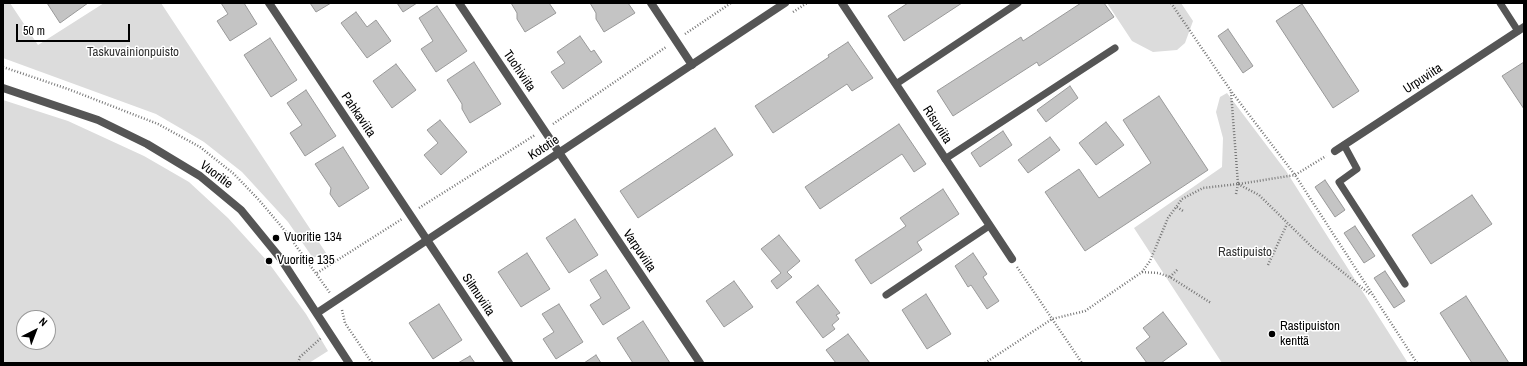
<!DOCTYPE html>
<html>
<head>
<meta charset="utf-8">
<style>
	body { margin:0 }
	#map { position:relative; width:1527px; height:366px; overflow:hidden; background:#fff; font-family:"Archivo Narrow",sans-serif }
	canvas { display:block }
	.frame { position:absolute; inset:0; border:4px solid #000; pointer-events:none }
	.north { position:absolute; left:16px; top:310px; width:40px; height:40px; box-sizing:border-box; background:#fff; border:1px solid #999; border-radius:50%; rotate:42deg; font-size:11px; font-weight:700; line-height:16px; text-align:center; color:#000 }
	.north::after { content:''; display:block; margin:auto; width:14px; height:18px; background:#000; clip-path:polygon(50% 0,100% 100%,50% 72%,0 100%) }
	.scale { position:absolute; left:16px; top:24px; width:114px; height:18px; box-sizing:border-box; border:2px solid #000; border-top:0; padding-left:5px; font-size:12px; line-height:14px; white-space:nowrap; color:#000; -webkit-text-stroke:3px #fff; paint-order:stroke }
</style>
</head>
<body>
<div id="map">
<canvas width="1527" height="366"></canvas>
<div class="frame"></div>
<div class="north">N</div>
<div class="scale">50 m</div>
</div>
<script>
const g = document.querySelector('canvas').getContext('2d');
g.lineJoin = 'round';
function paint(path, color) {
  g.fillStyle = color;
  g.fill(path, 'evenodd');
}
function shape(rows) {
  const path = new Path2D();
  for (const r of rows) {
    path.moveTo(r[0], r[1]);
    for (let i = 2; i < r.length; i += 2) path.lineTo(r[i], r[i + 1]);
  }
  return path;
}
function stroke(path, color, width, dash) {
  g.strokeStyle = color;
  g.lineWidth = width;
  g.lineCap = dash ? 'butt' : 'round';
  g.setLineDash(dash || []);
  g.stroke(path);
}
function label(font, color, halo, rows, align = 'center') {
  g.font = font + ' "Archivo Narrow",sans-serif';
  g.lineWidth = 3;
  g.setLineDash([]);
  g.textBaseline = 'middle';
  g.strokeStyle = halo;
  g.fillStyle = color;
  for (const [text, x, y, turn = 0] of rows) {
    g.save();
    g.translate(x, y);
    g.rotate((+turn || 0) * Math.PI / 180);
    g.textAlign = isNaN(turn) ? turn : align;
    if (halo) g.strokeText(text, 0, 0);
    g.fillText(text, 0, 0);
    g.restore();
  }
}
const green = shape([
	[3,3,10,3,38,45,104,3,161,3,326,253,313,258,288,222,242,172,204,142,156,114,3,58],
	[1107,3,1181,3,1193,21,1185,43,1177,50,1153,52,1132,41],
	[1227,93,1286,171,1408,363,1222,363,1134,228,1222,167,1223,138,1216,112,1220,97],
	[3,100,68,121,144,156,189,182,228,218,268,262,306,314,328,351,309,363,3,363],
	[24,318,48,318,48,342,24,342]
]);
const building = shape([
	[47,3,88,3,60,23,47,3],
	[221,3,244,3,257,24,230,41,217,21,228,14,221,3],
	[310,3,331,3,316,12,310,3],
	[397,3,417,3,403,12,397,3],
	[511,3,549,3,556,13,525,32,517,19,517,13,511,3],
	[590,3,628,3,635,13,604,32,596,19,596,13,590,3],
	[908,3,962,3,904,41,888,16,908,3],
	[1081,3,1104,3,1114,17,1039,66,1037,62,953,116,937,91,1021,37,1023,41,1081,3],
	[1302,4,1359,91,1333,108,1276,21,1302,4],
	[437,6,467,51,436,72,421,49,433,41,419,18,437,6],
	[356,12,367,27,376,20,391,41,367,58,341,23,356,12],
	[1228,29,1253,66,1243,73,1218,36,1228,29],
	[580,36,591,52,594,50,602,62,563,89,551,72,565,63,557,52,580,36],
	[270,38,297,80,271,97,244,55,270,38],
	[848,42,873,78,852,91,847,84,773,133,755,106,829,57,828,55,848,42],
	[474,62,501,104,470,123,462,109,462,104,447,80,474,62],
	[1524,62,1524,109,1502,76,1524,62],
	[396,64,416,90,392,108,373,81,396,64],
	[1070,86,1078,98,1046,122,1037,110,1070,86],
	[306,90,336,136,305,156,290,133,302,125,287,103,306,90],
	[1159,96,1208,170,1085,251,1045,192,1079,169,1099,198,1151,163,1123,120,1159,96],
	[440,120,467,152,441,175,424,155,438,143,427,130,440,120],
	[1106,122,1124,145,1096,165,1079,143,1106,122],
	[899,124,926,164,914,172,902,154,820,209,805,187,899,124],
	[715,128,733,155,638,218,620,191,715,128],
	[1003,131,1012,145,980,167,971,153,1003,131],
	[1050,137,1060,150,1028,173,1018,160,1050,137],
	[343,147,369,188,339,207,330,194,331,188,315,164,343,147],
	[1325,180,1345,210,1335,217,1315,187,1325,180],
	[943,189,959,214,917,242,922,250,871,284,855,260,906,226,900,218,943,189],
	[1472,195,1492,224,1431,264,1412,235,1472,195],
	[575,219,598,255,569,273,546,238,575,219],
	[1355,226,1375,256,1364,263,1344,233,1355,226],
	[779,235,800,261,787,272,792,277,777,289,771,281,781,273,761,249,779,235],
	[527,253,550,289,521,307,498,272,527,253],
	[973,253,987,274,983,277,999,301,987,309,971,285,968,287,955,266,973,253],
	[606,270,630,308,603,325,590,305,601,298,590,280,606,270],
	[1385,271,1405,301,1394,308,1374,278,1385,271],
	[734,281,753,307,724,327,706,301,734,281],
	[818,285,840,313,836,315,839,319,832,325,835,329,823,338,796,302,818,285],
	[926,294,951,334,927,349,902,310,926,294],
	[1466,296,1509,363,1472,363,1440,313,1466,296],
	[439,304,462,340,433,359,409,323,439,304],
	[559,304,583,342,556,359,543,339,554,332,542,314,559,304],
	[1163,312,1187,344,1161,363,1147,363,1136,348,1150,337,1143,328,1163,312],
	[643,321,670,363,633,363,617,338,643,321],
	[848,334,870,363,836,363,826,350,848,334],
	[596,355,601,363,584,363,596,355],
	[470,356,475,363,458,363,470,356]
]);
const path = shape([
	[1171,3,1231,91,1295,175,1417,363],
	[793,12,807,3],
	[685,34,731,3],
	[3,67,68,89,158,124,200,147,234,174,259,200,286,232,330,293],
	[553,124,666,47],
	[1238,184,1259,195,1313,248,1371,295],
	[1239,184,1295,175,1326,156],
	[1236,194,1238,184],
	[1177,207,1183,211],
	[419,208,535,135],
	[1268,265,1287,224],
	[1017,267,1082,363],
	[1142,272,1158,273,1170,277,1211,303],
	[317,273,402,219],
	[1170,277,1178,269],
	[342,310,345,323,372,363],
	[298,363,300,357,321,338],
	[985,363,1052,319,1085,311,1142,272,1150,261,1168,218,1182,199,1203,188,1238,184,1231,92]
]);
const service = shape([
	[1500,3,1518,31],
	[896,84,1018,3],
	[1344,145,1357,169,1339,182,1405,284],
	[945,159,1115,48],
	[886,295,989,226]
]);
const minor = shape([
	[269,3,509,363],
	[459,3,700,363],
	[651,3,692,65],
	[842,3,1012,259],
	[1335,151,1524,27]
]);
const tertiary = shape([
	[3,88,98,120,147,144,200,176,241,210,281,259,349,363],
	[317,313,785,3]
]);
const markers = [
	[276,238,4,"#000"],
	[269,261,4,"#000"],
	[1272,334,4,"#000"]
];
const parkNames = [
	["Taskuvainionpuisto",133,53],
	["Rastipuisto",1245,253]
];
const streetNames = [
	["Tuohiviita",519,71,56],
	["Urpuviita",1423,79,-33],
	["Pahkaviita",358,115,56],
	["Risuviita",937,125,57],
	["Kototie",544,148,-33],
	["Vuoritie",216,175,37],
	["Varpuviita",639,251,56],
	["Silmuviita",478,295,56]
];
const poiNames = [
	["Vuoritie 134",284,238],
	["Vuoritie 135",277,261],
	["Rastipuiston",1280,327],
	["kenttä",1280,342]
];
paint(green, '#dcdcdc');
paint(building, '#c4c4c4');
stroke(building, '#999', 1);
stroke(path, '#777', 2.5, [1, 2]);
stroke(service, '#555', 7);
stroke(minor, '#555', 8);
stroke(tertiary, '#555', 8);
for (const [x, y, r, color] of markers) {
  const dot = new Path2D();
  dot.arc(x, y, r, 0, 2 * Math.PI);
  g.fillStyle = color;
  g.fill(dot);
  stroke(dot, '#fff', 1.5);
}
label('13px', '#333', '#fff', parkNames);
label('13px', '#000', '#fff', streetNames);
label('13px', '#000', '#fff', poiNames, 'left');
</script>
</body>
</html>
